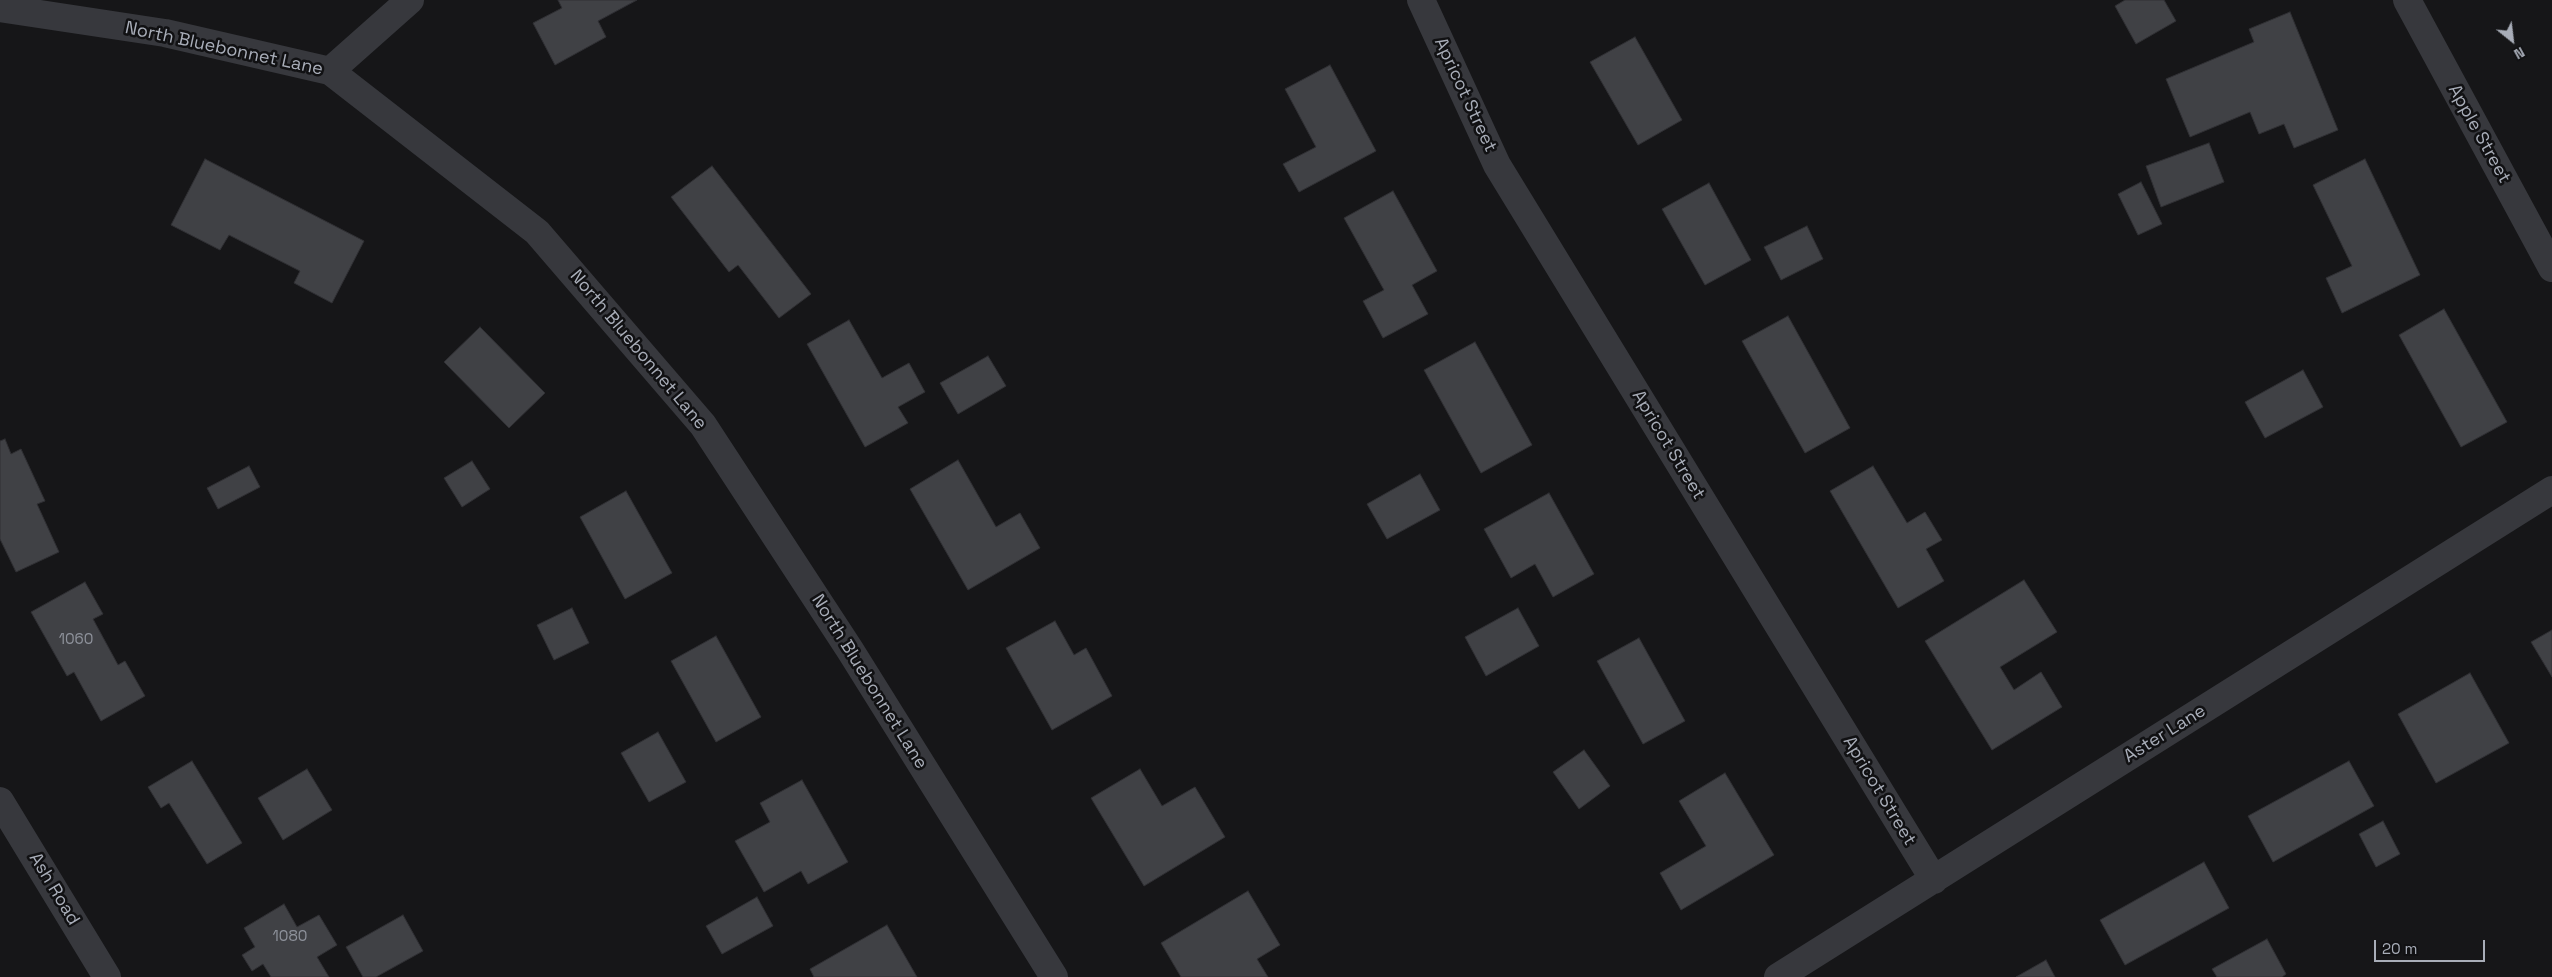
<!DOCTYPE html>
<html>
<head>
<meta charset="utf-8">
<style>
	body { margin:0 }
	#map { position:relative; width:2552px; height:977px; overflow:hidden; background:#161618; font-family:"Space Grotesk",sans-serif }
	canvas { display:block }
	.north { position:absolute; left:2487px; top:15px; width:50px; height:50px; -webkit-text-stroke:4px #111113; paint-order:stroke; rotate:151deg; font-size:14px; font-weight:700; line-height:20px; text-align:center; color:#a8adb8 }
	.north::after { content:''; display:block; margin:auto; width:18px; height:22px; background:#a8adb8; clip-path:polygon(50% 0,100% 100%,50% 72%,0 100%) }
	.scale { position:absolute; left:2374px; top:940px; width:111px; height:22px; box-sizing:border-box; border:2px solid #a8adb8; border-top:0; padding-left:6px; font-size:15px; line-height:18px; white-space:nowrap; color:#a8adb8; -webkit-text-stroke:4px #111113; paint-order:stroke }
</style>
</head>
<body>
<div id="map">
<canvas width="2552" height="977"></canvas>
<div class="north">N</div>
<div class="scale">20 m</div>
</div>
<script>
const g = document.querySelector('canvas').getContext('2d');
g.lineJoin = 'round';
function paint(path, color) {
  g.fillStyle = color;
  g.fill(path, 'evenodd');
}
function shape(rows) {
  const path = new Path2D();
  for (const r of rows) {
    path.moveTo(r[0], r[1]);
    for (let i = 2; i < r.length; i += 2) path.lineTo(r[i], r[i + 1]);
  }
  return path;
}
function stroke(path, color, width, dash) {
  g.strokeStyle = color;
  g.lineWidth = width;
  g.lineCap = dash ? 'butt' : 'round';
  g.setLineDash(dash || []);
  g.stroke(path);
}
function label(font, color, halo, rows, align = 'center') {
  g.font = font + ' "Space Grotesk",sans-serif';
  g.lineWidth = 5;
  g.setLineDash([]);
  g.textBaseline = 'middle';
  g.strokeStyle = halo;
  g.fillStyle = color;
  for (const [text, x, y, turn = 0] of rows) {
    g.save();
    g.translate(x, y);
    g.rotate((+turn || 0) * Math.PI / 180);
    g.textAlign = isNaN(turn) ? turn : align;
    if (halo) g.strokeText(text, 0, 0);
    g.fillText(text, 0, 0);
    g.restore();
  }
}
const building = shape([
	[558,0,637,0,598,21,606,37,555,65,533,23,562,8,558,0],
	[2125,0,2164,0,2176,21,2136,44,2115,6,2125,0],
	[2290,12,2338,130,2294,148,2284,124,2259,134,2250,112,2190,137,2166,79,2254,42,2249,29,2290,12],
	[1635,37,1682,120,1638,145,1590,62,1635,37],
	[1330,65,1376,151,1299,192,1283,164,1316,147,1285,89,1330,65],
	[2209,143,2224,182,2161,207,2146,166,2209,143],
	[205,159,364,241,332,303,294,283,300,271,229,235,220,250,171,225,205,159],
	[2365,159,2420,275,2342,313,2326,278,2352,266,2313,185,2365,159],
	[712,166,811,294,779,318,738,265,729,272,671,197,712,166],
	[2141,182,2162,224,2138,235,2118,194,2141,182],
	[1709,183,1751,260,1705,285,1662,209,1709,183],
	[1393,191,1437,271,1412,285,1428,314,1383,338,1363,301,1384,290,1344,218,1393,191],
	[1807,226,1823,259,1781,280,1764,247,1807,226],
	[2444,309,2507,422,2461,447,2399,335,2444,309],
	[1788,316,1850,428,1805,453,1742,341,1788,316],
	[849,320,882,378,909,363,925,392,898,407,908,423,865,447,807,344,849,320],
	[480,327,545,393,509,428,444,362,480,327],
	[1475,342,1532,445,1481,473,1424,370,1475,342],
	[988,356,1006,386,958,414,940,383,988,356],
	[2303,370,2323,407,2265,438,2245,402,2303,370],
	[5,439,11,454,21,449,45,501,37,504,59,552,16,572,0,539,0,441,5,439],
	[958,460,996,527,1020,513,1040,548,968,590,910,489,958,460],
	[472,461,490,489,462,507,444,478,472,461],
	[249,466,260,487,218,509,207,488,249,466],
	[1873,466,1907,523,1925,512,1942,540,1926,549,1944,581,1898,608,1830,491,1873,466],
	[1420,474,1440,510,1387,539,1367,504,1420,474],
	[626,491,672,573,625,599,580,517,626,491],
	[1549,493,1594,574,1553,597,1535,564,1511,578,1484,529,1549,493],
	[2024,580,2057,632,2000,667,2014,690,2041,672,2062,707,1992,750,1925,641,2024,580],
	[85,582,103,614,93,619,118,665,125,661,145,696,101,721,74,672,67,676,31,612,85,582],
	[572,608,589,643,554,660,537,625,572,608],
	[1518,608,1539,646,1486,676,1465,637,1518,608],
	[1055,621,1074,655,1086,648,1112,696,1052,730,1006,648,1055,621],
	[2552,630,2552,677,2531,642,2552,630],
	[716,636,761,717,716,742,671,661,716,636],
	[1639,638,1685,721,1643,744,1597,661,1639,638],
	[2470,673,2509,743,2436,783,2398,714,2470,673],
	[658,732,686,782,649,802,621,753,658,732],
	[1584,750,1610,786,1579,809,1553,772,1584,750],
	[192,761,242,843,207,864,169,803,161,808,148,787,192,761],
	[2349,761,2374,806,2273,862,2248,816,2349,761],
	[307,769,332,810,283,840,258,798,307,769],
	[1140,769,1162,806,1195,787,1225,837,1144,886,1091,798,1140,769],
	[1725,773,1774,855,1681,910,1660,873,1706,846,1679,801,1725,773],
	[802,780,848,862,808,884,801,871,764,892,735,841,770,822,760,803,802,780],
	[2383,821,2400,854,2376,867,2359,834,2383,821],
	[2204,862,2229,908,2125,965,2100,920,2204,862],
	[1248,891,1280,945,1257,959,1268,977,1181,977,1161,943,1248,891],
	[757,897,773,926,722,954,706,926,757,897],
	[284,904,297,927,319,915,337,945,317,957,329,977,271,977,263,964,252,971,242,955,255,947,244,928,284,904],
	[403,915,423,951,376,977,363,977,346,947,403,915],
	[887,925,917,977,814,977,810,969,887,925],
	[2267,939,2286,974,2282,977,2217,977,2212,969,2267,939],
	[2046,960,2055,977,2016,977,2046,960]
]);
const street = shape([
	[1421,0,1497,165,1934,880],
	[2407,0,2552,268],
	[0,8,165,33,330,71,537,232,703,425,850,650,1054,977],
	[330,71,410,0],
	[0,801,107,977],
	[1778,977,2552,490]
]);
const numberNames = [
	["1060",76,640],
	["1080",290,937]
];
const streetNames = [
	["North Bluebonnet Lane",224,49,12],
	["Apricot Street",1465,95,65],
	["Apple Street",2479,134,61],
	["North Bluebonnet Lane",638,350,50],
	["Apricot Street",1668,445,59],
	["North Bluebonnet Lane",869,682,58],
	["Aster Lane",2165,734,-32],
	["Apricot Street",1879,791,59],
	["Ash Road",54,889,59]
];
paint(building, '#404145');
stroke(building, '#303034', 1);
stroke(street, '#37383d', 28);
label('15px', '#8e929b', null, numberNames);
label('18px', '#a8adb8', '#111113', streetNames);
</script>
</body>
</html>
